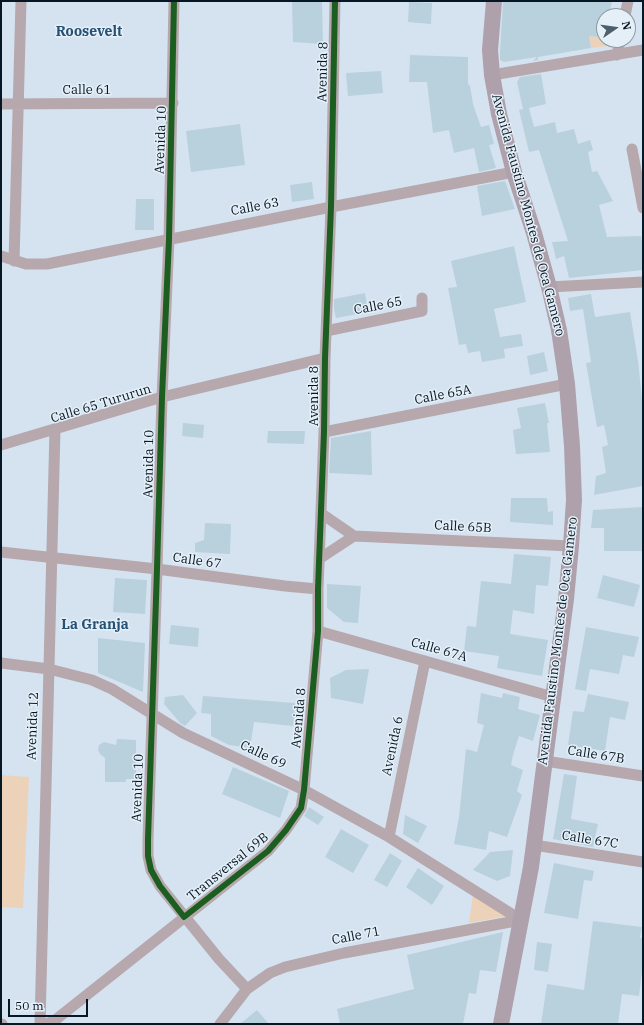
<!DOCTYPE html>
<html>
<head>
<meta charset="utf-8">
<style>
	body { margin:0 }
	#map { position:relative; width:644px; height:1025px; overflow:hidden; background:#d5e3f1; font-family:"IBM Plex Serif",serif }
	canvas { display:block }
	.frame { position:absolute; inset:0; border:2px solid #051624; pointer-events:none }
	.north { position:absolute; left:596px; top:8px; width:40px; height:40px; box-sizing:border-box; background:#e5eff7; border:1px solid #8b98a3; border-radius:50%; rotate:77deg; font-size:11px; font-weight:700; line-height:16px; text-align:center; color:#051624 }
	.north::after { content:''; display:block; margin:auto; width:14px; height:18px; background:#4e5e6c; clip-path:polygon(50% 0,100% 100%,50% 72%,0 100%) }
	.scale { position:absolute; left:8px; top:999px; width:80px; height:18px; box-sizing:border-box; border:2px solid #051624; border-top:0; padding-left:5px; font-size:12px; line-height:14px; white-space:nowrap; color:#051624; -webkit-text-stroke:3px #e5eff7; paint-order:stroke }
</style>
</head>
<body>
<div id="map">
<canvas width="644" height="1025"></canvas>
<div class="frame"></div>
<div class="north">N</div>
<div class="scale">50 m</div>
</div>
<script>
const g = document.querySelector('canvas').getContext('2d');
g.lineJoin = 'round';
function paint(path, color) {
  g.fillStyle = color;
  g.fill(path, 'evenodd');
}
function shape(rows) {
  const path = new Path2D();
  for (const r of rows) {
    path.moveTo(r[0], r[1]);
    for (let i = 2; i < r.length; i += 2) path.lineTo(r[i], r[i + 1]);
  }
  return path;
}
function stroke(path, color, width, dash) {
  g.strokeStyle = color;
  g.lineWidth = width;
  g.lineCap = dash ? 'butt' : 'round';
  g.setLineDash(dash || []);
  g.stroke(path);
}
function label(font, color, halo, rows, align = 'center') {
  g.font = font + ' "IBM Plex Serif",serif';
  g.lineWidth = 3;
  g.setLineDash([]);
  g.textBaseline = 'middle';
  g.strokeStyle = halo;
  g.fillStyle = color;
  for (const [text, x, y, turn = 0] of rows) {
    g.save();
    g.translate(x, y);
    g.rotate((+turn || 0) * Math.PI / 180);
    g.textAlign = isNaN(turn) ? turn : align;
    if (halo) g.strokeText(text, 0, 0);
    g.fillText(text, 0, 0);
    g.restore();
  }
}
const green = shape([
	[603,23,604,40,609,40,608,46,591,48,588,33,590,36,600,37],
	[1,775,29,777,23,908,1,907],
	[473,894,508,916,469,923]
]);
const building = shape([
	[292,1,322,1,323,44,293,42],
	[503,1,612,1,609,16,604,16,604,24,603,23,600,37,589,36,591,48,538,57,538,60,533,61,537,57,504,62,500,60,500,52],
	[409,2,432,3,431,24,408,22],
	[410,55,468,57,468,84,470,86,473,104,481,127,489,125,494,144,489,145,496,168,479,172,474,148,454,153,449,130,433,133,427,82,409,82],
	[381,71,383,93,348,96,346,73],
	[541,74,546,104,529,108,534,127,555,122,557,133,574,129,578,144,590,140,593,150,588,152,592,172,597,171,613,201,599,205,607,237,641,236,643,248,643,270,569,278,564,256,556,259,552,242,568,241,539,150,529,152,519,110,523,109,517,82,520,77],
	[240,124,245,165,191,172,186,131],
	[505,181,515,209,482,216,477,186],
	[312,182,314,199,292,202,290,185],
	[136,199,154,199,154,230,135,230],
	[514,246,526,302,494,309,500,337,521,334,523,346,504,349,505,358,482,362,480,351,468,353,466,344,459,345,448,288,457,287,451,261],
	[365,293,368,312,336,318,334,309,334,299],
	[591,294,595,317,630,312,638,361,643,408,643,486,594,495,596,476,606,473,602,447,608,445,604,425,597,427,586,363,591,362,583,309,570,311,568,298],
	[544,352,548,371,530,375,527,356],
	[545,403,549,423,547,423,550,452,516,454,513,430,521,428,517,408],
	[183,423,204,425,203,438,182,436],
	[268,431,305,431,304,444,267,443],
	[371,431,372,475,329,473,331,438],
	[511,498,547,498,548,512,553,511,553,525,510,522],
	[643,507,643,551,604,551,604,528,591,528,593,510],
	[205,523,231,524,230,554,195,552,195,543,204,540],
	[514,554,551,557,548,586,536,585,534,614,513,610,510,634,548,640,542,676,497,668,499,656,464,651,467,626,476,627,481,581,511,584],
	[603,575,640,585,634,607,597,598],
	[115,578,147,580,145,614,113,612],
	[327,584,361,586,358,623,344,622,327,608],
	[171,625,199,628,198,647,169,644],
	[586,627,639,637,634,657,623,655,619,674,590,669,586,691,575,689],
	[98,638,145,643,143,692,98,673],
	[369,669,363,704,331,698,330,678,346,670],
	[481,693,502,698,503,693,520,697,518,709,540,715,533,741,519,736,513,755,511,765,523,770,517,791,522,795,507,837,489,831,486,850,454,844,459,817,466,749,477,752,484,725,477,723],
	[588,694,629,702,625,720,610,717,605,751,568,745,573,711,584,712],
	[183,695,197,713,185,726,180,723,164,704,165,697],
	[203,696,295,703,293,726,254,722,250,748,229,745,211,736,211,714,201,713],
	[117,739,136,740,136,779,126,779,126,782,105,782,105,758,100,754,98,750,99,745,104,742,116,745],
	[233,767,289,791,280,818,222,794],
	[564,774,577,776,571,819,598,824,593,847,553,839],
	[309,807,324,817,318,825,304,816],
	[405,815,427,826,418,843,403,834],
	[341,829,369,845,353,873,325,857],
	[513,850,510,876,497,881,473,870,490,852],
	[390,853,402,861,387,887,374,880],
	[554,863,594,871,592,881,584,880,578,919,544,913],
	[418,868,444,886,432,905,406,887],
	[593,921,642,927,640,938,643,938,643,963,639,996,622,994,618,1024,541,1024,547,984,584,990],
	[503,932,496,972,480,970,476,994,469,993,463,1024,340,1024,337,1009,414,989,407,955],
	[537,942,552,944,548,972,534,970],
	[257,1010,269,1024,240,1024]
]);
const minor = shape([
	[174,1,169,239,162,397,157,569,148,839,148,856,151,870,160,886,219,959,247,989],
	[625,16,628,1],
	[617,55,620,40],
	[492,75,643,50],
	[1,104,173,103],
	[632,149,643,208],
	[1,256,26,264,47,264,331,207,514,172],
	[14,261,21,1],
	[549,287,643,282],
	[326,331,422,311,422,298],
	[324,432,567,384],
	[1,445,162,397,325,358],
	[322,514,354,536],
	[354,536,571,546],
	[1,552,157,569,285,586,318,589],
	[319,559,354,536],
	[318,631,553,697],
	[1,663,49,669,92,680,112,689,183,733,304,790,389,837,521,920],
	[545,761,643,776],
	[389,837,425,661],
	[534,845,643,862],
	[1,1024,2,1024],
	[40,1024,55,429],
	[46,1024,54,1021,268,851,286,830,301,808,304,790,318,631,318,589,324,432,325,358,331,207,335,1],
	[220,1024,247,989,270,973,285,967,344,953,521,920]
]);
const highway = shape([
	[494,1,490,50,492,75,499,114,514,172,534,233,549,287,559,330,567,384,572,446,574,500,571,546,566,599,531,867,501,1024]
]);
const cycleway = shape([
	[174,1,169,239,162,397,157,569,148,839,148,856,151,870,160,886,184,917,268,851,286,830,301,808,304,790,318,631,318,589,324,432,325,358,331,207,335,1]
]);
const streetNames = [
	["Avenida 8",323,72,-89],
	["Calle 61",87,90],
	["Avenida 10",161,140,-88],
	["Calle 63",255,207,-11],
	["Avenida Faustino Montes de Oca Gamero",528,215,75],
	["Calle 65",378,306,-11],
	["Calle 65A",443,395,-11],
	["Avenida 8",314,396,-90],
	["Calle 65 Tururun",101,404,-17],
	["Avenida 10",149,464,-89],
	["Calle 65B",463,527,3],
	["Calle 67",197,561,8],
	["Avenida Faustino Montes de Oca Gamero",558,641,-83],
	["Calle 67A",439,650,16],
	["Avenida 8",299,718,-85],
	["Avenida 12",33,726,-88],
	["Avenida 6",393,746,-78],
	["Calle 69",263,755,25],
	["Calle 67B",596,755,9],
	["Avenida 10",138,788,-88],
	["Calle 67C",590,840,9],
	["Transversal 69B",228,867,-39],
	["Calle 71",356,936,-11]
];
const neighbourhoodNames = [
	["Roosevelt",89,32],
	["La Granja",95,625]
];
paint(green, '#ecd2b8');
paint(building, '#b9d0dd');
stroke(minor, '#b6a8ad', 11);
stroke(highway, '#aea1ab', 16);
stroke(cycleway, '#1b5e20', 6);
label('13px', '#051624', '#e5eff7', streetNames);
label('bold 14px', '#265175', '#e5eff7', neighbourhoodNames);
</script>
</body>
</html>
